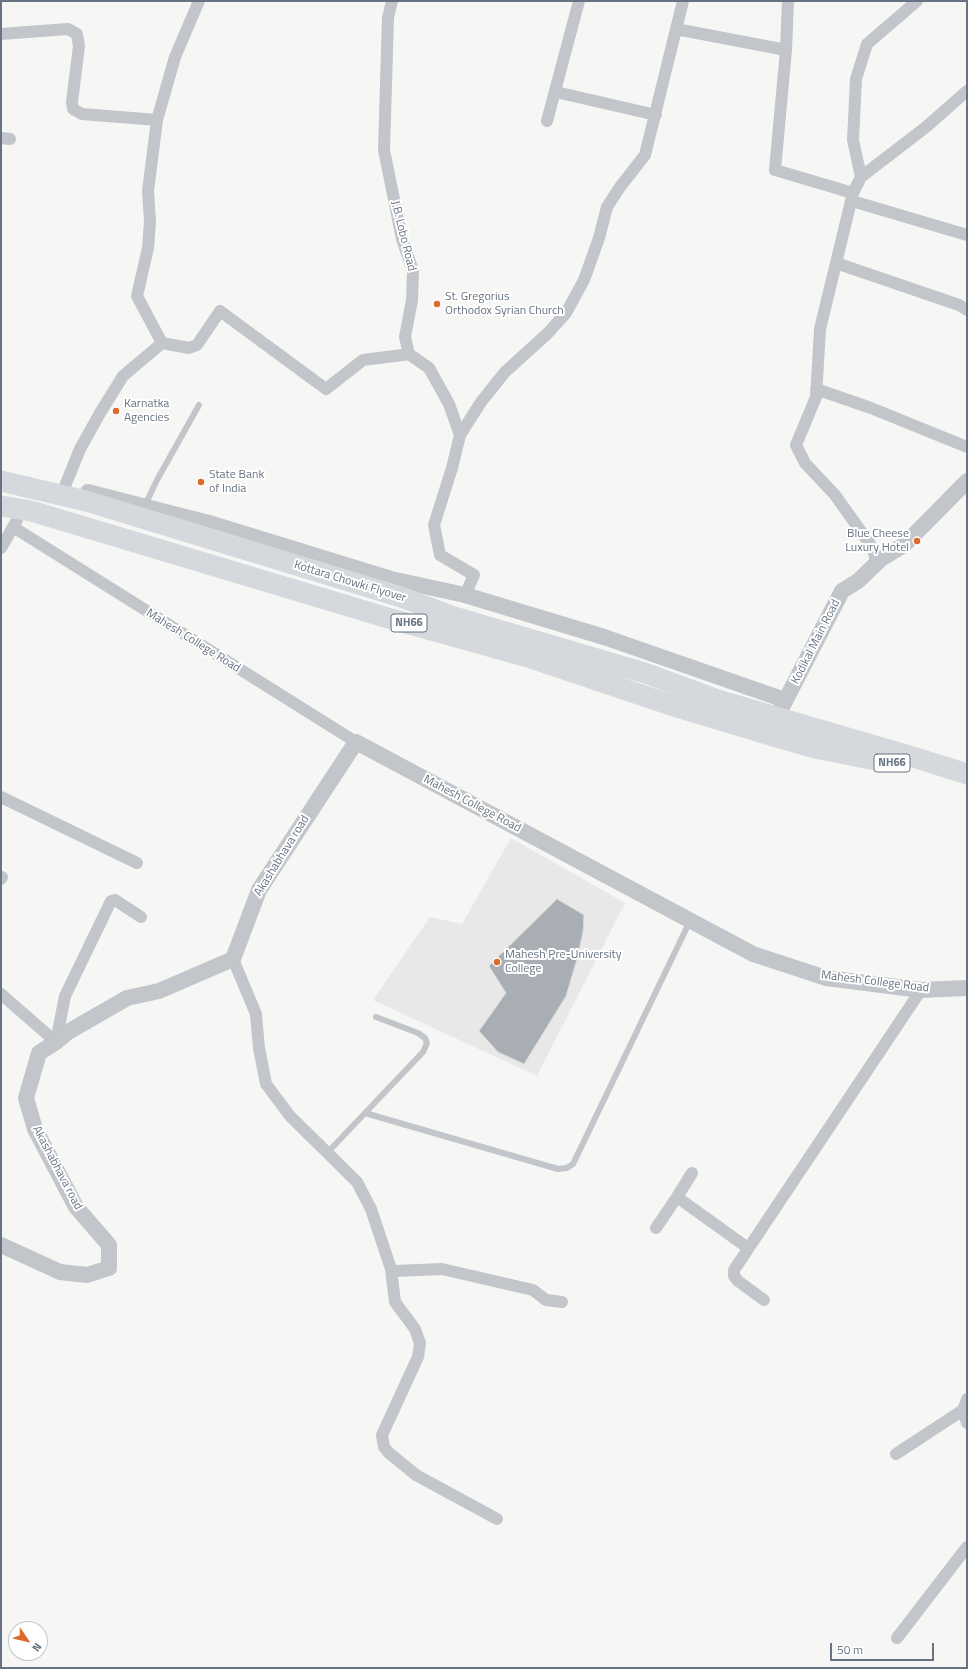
<!DOCTYPE html>
<html>
<head>
<meta charset="utf-8">
<style>
	body { margin:0 }
	#map { position:relative; width:968px; height:1669px; overflow:hidden; background:#f6f7f4; font-family:"Titillium Web",sans-serif }
	canvas { display:block }
	.frame { position:absolute; inset:0; border:2px solid #677383; pointer-events:none }
	.north { position:absolute; left:8px; top:1621px; width:40px; height:40px; box-sizing:border-box; background:#fff; border:1px solid #c2c7cd; border-radius:50%; rotate:125deg; font-size:11px; font-weight:700; line-height:16px; text-align:center; color:#677383 }
	.north::after { content:''; display:block; margin:auto; width:14px; height:18px; background:#dd6a2d; clip-path:polygon(50% 0,100% 100%,50% 72%,0 100%) }
	.scale { position:absolute; left:830px; top:1643px; width:104px; height:18px; box-sizing:border-box; border:2px solid #677383; border-top:0; padding-left:5px; font-size:12px; line-height:14px; white-space:nowrap; color:#677383; -webkit-text-stroke:3px #fff; paint-order:stroke }
</style>
</head>
<body>
<div id="map">
<canvas width="968" height="1669"></canvas>
<div class="frame"></div>
<div class="north">N</div>
<div class="scale">50 m</div>
</div>
<script>
const g = document.querySelector('canvas').getContext('2d');
g.lineJoin = 'round';
function paint(path, color) {
  g.fillStyle = color;
  g.fill(path, 'evenodd');
}
function shape(rows) {
  const path = new Path2D();
  for (const r of rows) {
    path.moveTo(r[0], r[1]);
    for (let i = 2; i < r.length; i += 2) path.lineTo(r[i], r[i + 1]);
  }
  return path;
}
function stroke(path, color, width, dash) {
  g.strokeStyle = color;
  g.lineWidth = width;
  g.lineCap = dash ? 'butt' : 'round';
  g.setLineDash(dash || []);
  g.stroke(path);
}
function label(font, color, halo, rows, align = 'center') {
  g.font = font + ' "Titillium Web",sans-serif';
  g.lineWidth = 4;
  g.setLineDash([]);
  g.textBaseline = 'middle';
  g.strokeStyle = halo;
  g.fillStyle = color;
  for (const [text, x, y, turn = 0] of rows) {
    g.save();
    g.translate(x, y);
    g.rotate((+turn || 0) * Math.PI / 180);
    g.textAlign = isNaN(turn) ? turn : align;
    if (halo) g.strokeText(text, 0, 0);
    g.fillText(text, 0, 0);
    g.restore();
  }
}
const built = shape([
	[511,838,625,903,537,1076,373,1000,430,917,462,924]
]);
const building = shape([
	[557,899,584,915,583,932,577,959,566,996,524,1064,498,1052,479,1031,506,993,489,966,557,899]
]);
const service = shape([
	[145,505,157,480,199,405],
	[365,1113,558,1169,567,1168,573,1164,690,921],
	[328,1152,423,1052,427,1043,425,1038,418,1033,376,1017]
]);
const minor = shape([
	[199,1,175,57,157,120,148,191,150,221,148,248,137,296,162,343,189,348,197,345,220,311,326,389,363,360,410,354],
	[392,1,388,18,384,150,402,239,413,271,412,300,405,337,409,354,429,368,449,404,460,435,452,468,434,525,440,555,474,575,465,595],
	[788,1,786,50,775,170,853,193,861,177,926,127,967,91],
	[676,29,786,50],
	[1,34,68,29,77,34,79,46,72,102,73,109,82,114,157,120],
	[556,92,656,115],
	[547,121,579,1],
	[1,138,10,139],
	[861,177,853,140,856,79,867,44,917,1],
	[853,193,820,329,816,397,796,445,805,463,835,495,872,547,877,562],
	[852,201,967,235],
	[836,263,959,305,967,310],
	[816,389,871,408,967,447],
	[460,435,481,402,505,372,548,333,566,313,584,280,599,238,607,207,620,187,645,155,683,1],
	[65,486,80,449,100,413,123,376,162,343],
	[13,527,356,742],
	[1,548,17,520],
	[1,797,137,863],
	[1,879,2,877],
	[233,959,256,1014,259,1048,266,1084,290,1116,357,1182,371,1209,391,1269,395,1271,442,1269,533,1290,546,1300,562,1302],
	[1,994,56,1042],
	[56,1042,65,996,111,901,115,900,141,917],
	[692,1173,677,1197,748,1248],
	[656,1228,677,1197],
	[391,1269,395,1302,415,1329,420,1343,418,1357,382,1435,384,1447,389,1453,416,1475,497,1519],
	[764,1300,738,1281,734,1276,734,1270,921,990],
	[967,1399,963,1410,967,1423],
	[896,1454,963,1410],
	[897,1638,967,1547]
]);
const tertiary = shape([
	[88,492,209,523,391,579,465,595,604,637,785,700],
	[781,709,842,591,858,581,881,559,904,545,967,481],
	[1,1245,60,1272,87,1275,109,1268,109,1245,76,1207,35,1129,26,1098,39,1053,56,1042,68,1032,127,998,159,991,233,959,259,890,356,742,753,954,826,978,921,990,967,988]
]);
const trunk = shape([
	[1,481,86,501,401,597,451,616,645,673,718,700,913,757,967,774],
	[1,506,31,511,388,618,531,658,677,707,773,736,815,748,880,761]
]);
const markers = [
	[437,304,4,"#dd6a2d"],
	[116,411,4,"#dd6a2d"],
	[201,482,4,"#dd6a2d"],
	[917,541,4,"#dd6a2d"],
	[497,962,4,"#dd6a2d"]
];
const shields = [
	[409,623,36],
	[892,763,36]
];
const shieldNames = [
	["NH66",409,623],
	["NH66",892,763]
];
const streetNames = [
	["J.B. Lobo Road",403,236,76],
	["Kottara Chowki Flyover",350,582,17],
	["Mahesh College Road",193,641,32],
	["Kodikal Main Road",816,642,-63],
	["Mahesh College Road",472,804,28],
	["Akashabhava road",282,856,-58],
	["Mahesh College Road",875,982,7],
	["Akashabhava road",57,1168,62]
];
const poiNames = [
	["St. Gregorius",445,297],
	["Orthodox Syrian Church",445,311],
	["Karnatka",124,404],
	["Agencies",124,418],
	["State Bank",209,475],
	["of India",209,489],
	["Blue Cheese",909,534,"right"],
	["Luxury Hotel",909,548,"right"],
	["Mahesh Pre-University",505,955],
	["College",505,969]
];
paint(built, '#e7e8e7');
paint(building, '#a9aeb5');
stroke(building, '#d8d8d6', 1);
stroke(service, '#c2c5c9', 6);
stroke(minor, '#c2c5c9', 12);
stroke(tertiary, '#c2c5c9', 16);
stroke(trunk, '#d5d8dc', 21);
for (const [x, y, r, color] of markers) {
  const dot = new Path2D();
  dot.arc(x, y, r, 0, 2 * Math.PI);
  g.fillStyle = color;
  g.fill(dot);
  stroke(dot, '#fff', 1.5);
}
for (const [x, y, w] of shields) {
  const box = new Path2D();
  box.roundRect(x - w / 2, y - 9, w, 18, 3);
  g.fillStyle = '#fff';
  g.fill(box);
  stroke(box, '#677383', 1);
}
label('bold 11px', '#677383', null, shieldNames);
label('12px', '#677383', '#fff', streetNames);
label('12px', '#677383', '#fff', poiNames, 'left');
</script>
</body>
</html>
